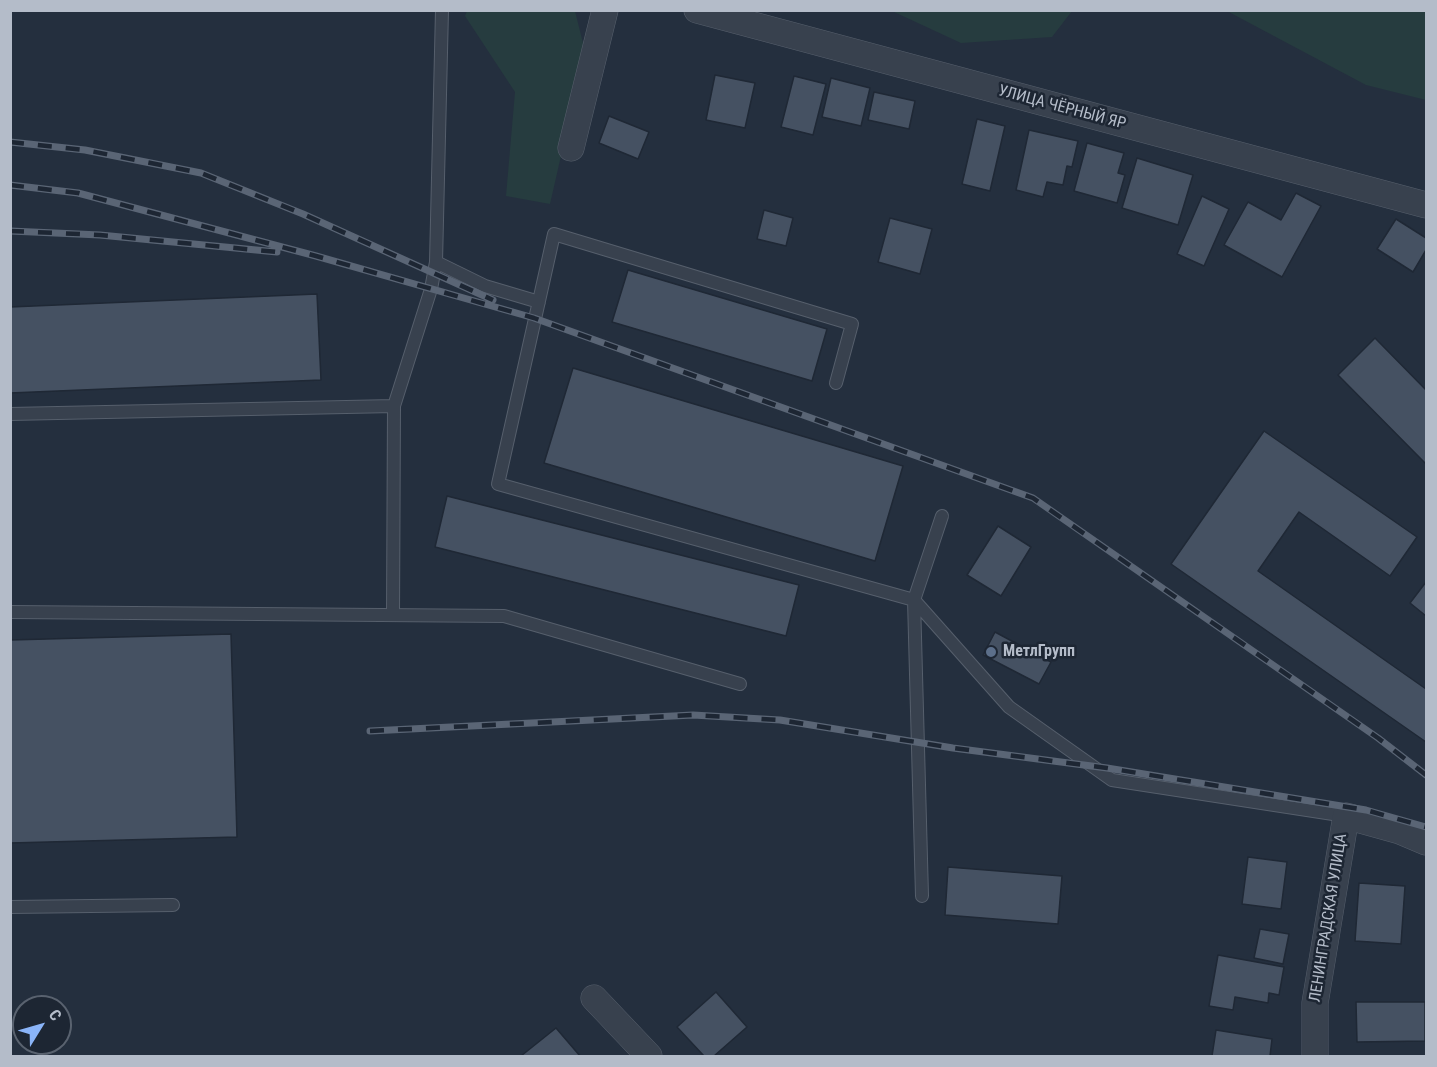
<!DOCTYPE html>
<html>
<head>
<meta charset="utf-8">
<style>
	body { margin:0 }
	#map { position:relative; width:1437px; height:1067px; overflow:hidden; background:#242f3e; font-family:"Roboto Condensed",sans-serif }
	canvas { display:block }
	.frame { position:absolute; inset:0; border:12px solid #b4bcc9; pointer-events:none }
	.north { position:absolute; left:12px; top:995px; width:60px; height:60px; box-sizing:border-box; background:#1d2633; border:2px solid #59626f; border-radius:50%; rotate:53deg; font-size:16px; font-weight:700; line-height:24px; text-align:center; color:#b4bcc9 }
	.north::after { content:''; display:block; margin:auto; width:21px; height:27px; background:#8ab4f8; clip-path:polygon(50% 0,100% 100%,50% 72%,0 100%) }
</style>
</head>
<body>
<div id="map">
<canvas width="1437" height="1067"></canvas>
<div class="frame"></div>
<div class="north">С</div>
</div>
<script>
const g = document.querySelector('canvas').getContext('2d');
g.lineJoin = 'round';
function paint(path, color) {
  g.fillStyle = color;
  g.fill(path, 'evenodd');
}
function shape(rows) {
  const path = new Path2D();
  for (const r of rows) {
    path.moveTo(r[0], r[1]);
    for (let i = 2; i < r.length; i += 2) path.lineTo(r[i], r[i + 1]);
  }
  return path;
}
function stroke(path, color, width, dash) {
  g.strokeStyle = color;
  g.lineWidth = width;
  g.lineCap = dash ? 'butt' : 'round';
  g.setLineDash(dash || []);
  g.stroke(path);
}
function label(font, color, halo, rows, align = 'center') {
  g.font = font + ' "Roboto Condensed",sans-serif';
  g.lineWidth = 5;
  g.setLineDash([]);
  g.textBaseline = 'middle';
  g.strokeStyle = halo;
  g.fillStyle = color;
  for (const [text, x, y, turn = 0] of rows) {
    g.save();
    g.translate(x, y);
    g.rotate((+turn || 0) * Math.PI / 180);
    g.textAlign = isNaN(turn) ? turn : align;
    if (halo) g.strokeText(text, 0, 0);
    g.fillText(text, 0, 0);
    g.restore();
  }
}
const green = shape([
	[467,11,575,11,585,51,550,204,506,196,515,92,465,16],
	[892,11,1072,11,1052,37,961,43],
	[1227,11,1426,11,1426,100,1366,85]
]);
const building = shape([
	[715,75,755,83,745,128,706,120,715,75],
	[794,76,826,84,813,135,781,127,794,76],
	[831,78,870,88,861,126,822,117,831,78],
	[874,92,915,101,909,129,868,120,874,92],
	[609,116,649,132,638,159,599,143,609,116],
	[977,119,1005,126,990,191,962,184,977,119],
	[1029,130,1078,141,1072,167,1067,166,1063,185,1047,182,1043,197,1016,190,1029,130],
	[1087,143,1124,153,1118,173,1125,175,1117,203,1074,191,1087,143],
	[1137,158,1193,175,1178,225,1122,208,1137,158],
	[1296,193,1321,206,1282,277,1224,245,1248,202,1281,220,1296,193],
	[1202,196,1229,209,1204,266,1177,254,1202,196],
	[764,210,793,218,786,246,757,239,764,210],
	[890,218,932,229,920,274,878,262,890,218],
	[1396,219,1426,238,1426,250,1413,272,1377,249,1396,219],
	[628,270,827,329,812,381,612,322,628,270],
	[317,294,321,380,10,393,10,307,317,294],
	[1375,338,1426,390,1426,464,1338,375,1375,338],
	[573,368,903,466,875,561,544,463,573,368],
	[1264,431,1417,537,1390,576,1299,512,1258,571,1426,689,1426,742,1171,564,1264,431],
	[447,496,799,585,786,636,435,547,447,496],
	[998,526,1031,547,1001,596,967,575,998,526],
	[1426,582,1426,616,1410,603,1426,582],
	[995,632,1051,662,1039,684,983,655,995,632],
	[231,634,237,837,10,843,10,640,231,634],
	[1248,857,1287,862,1281,909,1242,904,1248,857],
	[948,867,1062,876,1058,924,945,915,948,867],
	[1359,883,1405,886,1401,944,1355,941,1359,883],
	[1260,929,1289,934,1283,964,1254,958,1260,929],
	[1218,955,1284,967,1279,995,1269,993,1268,1003,1235,997,1233,1010,1209,1006,1218,955],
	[716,992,747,1027,714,1056,704,1056,677,1027,716,992],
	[1356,1002,1425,1002,1425,1041,1357,1042,1356,1002],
	[556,1028,580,1056,521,1056,556,1028],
	[1216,1030,1272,1039,1270,1056,1212,1056,1216,1030]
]);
const service = shape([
	[436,262,485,286,539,302],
	[836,383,852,324,554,234,498,484,914,600,922,896],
	[10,414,394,406],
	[942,516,914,600,1009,707,1112,780,1346,816],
	[10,612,504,616,740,684],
	[393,615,394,406,431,289,436,262,442,10],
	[10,907,173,905]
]);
const minor = shape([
	[697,10,1426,205],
	[571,148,605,10],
	[594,998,649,1056],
	[1315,1056,1315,1003,1346,816,1400,831,1426,842]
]);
const rail = shape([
	[10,142,85,150,201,173,303,214,493,300],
	[10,185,78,193,316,256,534,318,1033,498,1378,738,1426,775],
	[10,231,100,235,277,252],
	[370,731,693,715,780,720,953,748,1107,768,1366,810,1426,827]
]);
const markers = [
	[991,652,6,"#5c6f8a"]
];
const streetNames = [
	["УЛИЦА ЧЁРНЫЙ ЯР",1062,108,15],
	["ЛЕНИНГРАДСКАЯ УЛИЦА",1329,918,-81]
];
const poiNames = [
	["МетлГрупп",1003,652]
];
paint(green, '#263c3f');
paint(building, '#455162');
stroke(building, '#1f2835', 1.5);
stroke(service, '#565f6c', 14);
stroke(minor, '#565f6c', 27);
stroke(service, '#38414e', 12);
stroke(minor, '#38414e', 26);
stroke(rail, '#5a6575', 7);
stroke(rail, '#1d2633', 4.5, [14]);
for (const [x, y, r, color] of markers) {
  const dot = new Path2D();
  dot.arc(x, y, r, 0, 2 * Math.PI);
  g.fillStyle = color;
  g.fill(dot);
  stroke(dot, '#1d2633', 2);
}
label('16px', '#b4bcc9', '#1d2633', streetNames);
label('bold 16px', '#b4bcc9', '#1d2633', poiNames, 'left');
</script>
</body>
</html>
